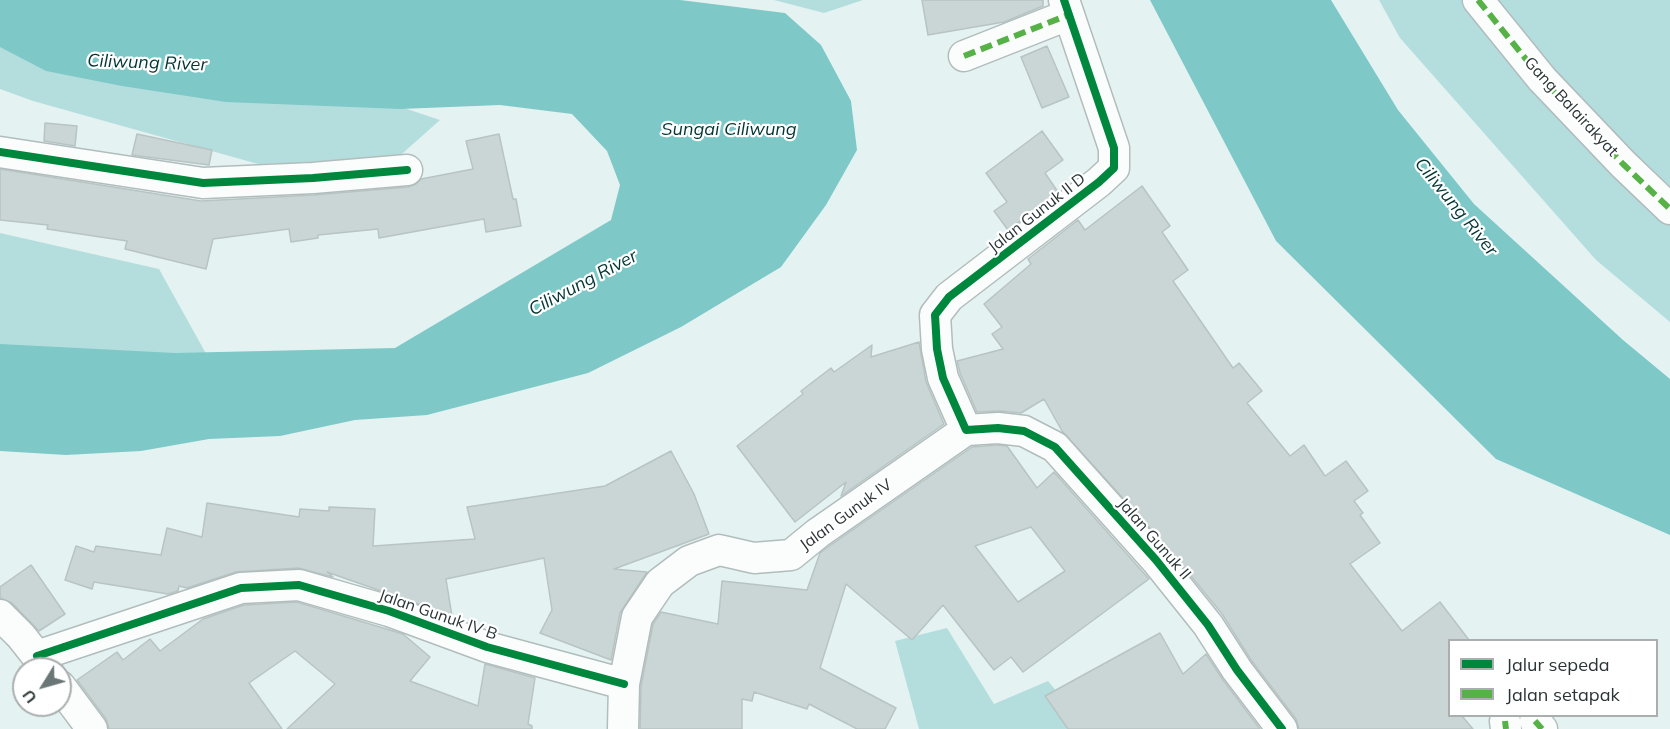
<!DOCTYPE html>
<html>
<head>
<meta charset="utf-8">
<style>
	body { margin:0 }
	#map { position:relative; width:1670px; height:729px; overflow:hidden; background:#e4f3f2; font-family:Mulish,sans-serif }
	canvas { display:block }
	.legend { position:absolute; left:1448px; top:639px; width:210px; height:78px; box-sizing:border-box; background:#fff; border:2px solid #aaaeae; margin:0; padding:8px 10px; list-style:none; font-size:18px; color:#2a3434 }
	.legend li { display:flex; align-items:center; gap:12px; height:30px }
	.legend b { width:30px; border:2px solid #aaaeae }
	.north { position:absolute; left:12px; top:657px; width:60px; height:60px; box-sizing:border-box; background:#fff; border:2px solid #aaaeae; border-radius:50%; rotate:233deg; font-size:16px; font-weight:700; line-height:24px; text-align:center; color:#2a3434 }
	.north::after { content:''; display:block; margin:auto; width:21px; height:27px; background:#6b7776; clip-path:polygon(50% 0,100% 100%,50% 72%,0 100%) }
</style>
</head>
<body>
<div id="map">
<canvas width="1670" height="729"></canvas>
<ul class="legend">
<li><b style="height:8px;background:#00873e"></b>Jalur sepeda</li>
<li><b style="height:8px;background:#56b246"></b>Jalan setapak</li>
</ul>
<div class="north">U</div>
</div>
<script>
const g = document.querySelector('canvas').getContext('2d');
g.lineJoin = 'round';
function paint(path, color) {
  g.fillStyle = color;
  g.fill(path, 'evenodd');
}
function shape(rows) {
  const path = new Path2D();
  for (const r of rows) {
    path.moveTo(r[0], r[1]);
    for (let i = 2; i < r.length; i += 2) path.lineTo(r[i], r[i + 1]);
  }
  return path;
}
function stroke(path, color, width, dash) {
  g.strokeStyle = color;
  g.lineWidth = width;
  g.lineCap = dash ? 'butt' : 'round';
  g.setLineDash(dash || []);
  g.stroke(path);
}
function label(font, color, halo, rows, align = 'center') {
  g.font = font + ' Mulish,sans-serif';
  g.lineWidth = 4.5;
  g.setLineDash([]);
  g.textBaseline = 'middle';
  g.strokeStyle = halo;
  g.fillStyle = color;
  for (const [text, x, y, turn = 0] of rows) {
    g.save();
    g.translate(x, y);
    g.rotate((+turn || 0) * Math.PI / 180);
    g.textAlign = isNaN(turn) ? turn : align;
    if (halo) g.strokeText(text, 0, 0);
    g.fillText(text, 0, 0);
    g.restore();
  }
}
const green = shape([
	[774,0,863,0,824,13],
	[1379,0,1670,0,1670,322,1596,260,1400,38],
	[0,28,395,105,440,120,394,161,258,164,33,101,0,89],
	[0,233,159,269,209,359,0,348],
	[947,628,994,704,1048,681,1088,729,919,729,895,641]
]);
const water = shape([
	[0,0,680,0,785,13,821,45,851,101,857,150,826,205,781,267,681,327,588,373,427,415,355,420,280,436,209,439,141,451,66,455,0,451,0,344,175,353,395,348,611,220,620,185,607,151,572,114,500,105,400,109,226,102,122,86,46,71,0,47],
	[1150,0,1331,0,1398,110,1474,204,1623,340,1670,379,1670,535,1496,459,1276,241]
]);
const building = shape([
	[922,0,1043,0,1043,6,1004,22,928,35,922,0],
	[1047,46,1069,97,1042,108,1021,57,1047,46],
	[45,123,77,126,75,146,44,141,45,123],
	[1042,131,1063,160,1045,173,1058,192,1008,230,994,211,1007,202,986,173,1042,131],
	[137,134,212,150,209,165,132,155,137,134],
	[499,134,513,199,516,199,521,226,486,232,484,219,379,238,378,229,318,235,318,238,291,242,289,229,213,239,206,269,125,249,127,241,47,229,48,225,0,220,0,169,201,201,314,195,408,187,416,184,421,179,473,169,466,141,499,134],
	[1142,186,1170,226,1162,232,1188,270,1173,281,1233,368,1239,363,1262,391,1247,403,1290,456,1304,445,1325,476,1346,461,1368,491,1354,501,1363,513,1360,515,1380,543,1350,564,1402,631,1440,602,1469,640,1449,640,1449,716,1462,716,1473,729,1299,729,1296,719,1251,660,1222,614,1169,549,1062,431,1044,399,1021,413,1000,411,977,412,960,373,957,361,1003,349,992,334,1002,327,984,304,1031,264,1028,259,1078,220,1085,230,1142,186],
	[919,342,926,382,944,424,841,496,846,482,795,522,737,446,803,394,801,391,831,368,834,372,872,345,871,357,919,342],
	[998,445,1007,446,1037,488,1054,472,1149,579,1023,672,1011,657,994,670,943,605,912,640,846,584,820,668,896,708,885,729,857,729,809,704,807,709,754,692,752,701,742,699,742,729,640,729,641,686,653,624,661,612,718,624,722,581,807,590,820,553,828,547,972,447,998,445],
	[1031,527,1065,571,1018,602,975,546,1031,527],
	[671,451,694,494,709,534,614,569,647,572,620,613,611,660,540,633,552,610,544,558,446,579,452,616,327,572,333,577,298,568,236,572,187,588,179,586,178,591,168,594,94,582,92,589,65,580,76,546,94,552,96,546,161,555,167,528,202,537,207,503,299,517,300,509,329,511,329,507,375,509,373,546,475,539,467,507,605,486,671,451],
	[31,565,65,614,39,631,12,603,0,598,0,587,31,565],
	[297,602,403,634,430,657,410,681,478,706,485,664,535,678,528,724,532,726,532,729,287,729,335,684,295,651,249,683,282,729,109,729,106,719,77,680,117,652,123,660,150,639,160,651,203,619,244,605,297,602],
	[1160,633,1183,674,1206,654,1223,680,1260,729,1068,729,1045,696,1160,633]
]);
const minor = shape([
	[1478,0,1542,79,1623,164,1670,209],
	[964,56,1068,15],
	[0,152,203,183,313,178,407,170],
	[966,430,943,378,937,349,935,315,949,297,1099,182,1114,168,1114,148,1064,0],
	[966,430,998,428,1024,431,1055,447,1156,560,1208,625,1237,670,1282,729],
	[0,615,21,636,47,669],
	[37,656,241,588,299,585,389,611,487,647,624,684],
	[60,686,92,729],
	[1505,721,1506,729],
	[1535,721,1542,729],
	[623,729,624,684,637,617,660,583,689,561,719,550,754,558,791,555,818,533,966,430]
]);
const quiet = shape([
	[1478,0,1542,79,1623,164,1670,209],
	[964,56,1068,15],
	[1505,721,1506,729],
	[1535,721,1542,729]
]);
const cycleway = shape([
	[1064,0,1114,148,1114,168,1099,182,949,297,935,315,937,349,943,378,966,430,998,428,1024,431,1055,447,1156,560,1208,625,1237,670,1282,729],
	[0,152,203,183,313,178,407,170],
	[37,656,241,588,299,585,389,611,487,647,624,684]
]);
const streetNames = [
	["Gang Balairakyat",1571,107,47],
	["Jalan Gunuk II D",1037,213,-38],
	["Jalan Gunuk IV",846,515,-36],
	["Jalan Gunuk II",1154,539,49],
	["Jalan Gunuk IV B",438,615,19]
];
const waterNames = [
	["Ciliwung River",147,63,2],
	["Sungai Ciliwung",729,130],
	["Ciliwung River",1456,207,51],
	["Ciliwung River",583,283,-28]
];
paint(green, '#b4dedd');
paint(water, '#7ec8c8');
paint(building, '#cad6d5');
stroke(building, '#b8c4c3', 1.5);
stroke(minor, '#b1bdbc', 33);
stroke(minor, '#fbfdfd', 30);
stroke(quiet, '#56b246', 6, [12, 6]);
stroke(cycleway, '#00873e', 8);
label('16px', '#2a3434', '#fff', streetNames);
label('italic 18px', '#033535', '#fff', waterNames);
</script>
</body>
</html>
